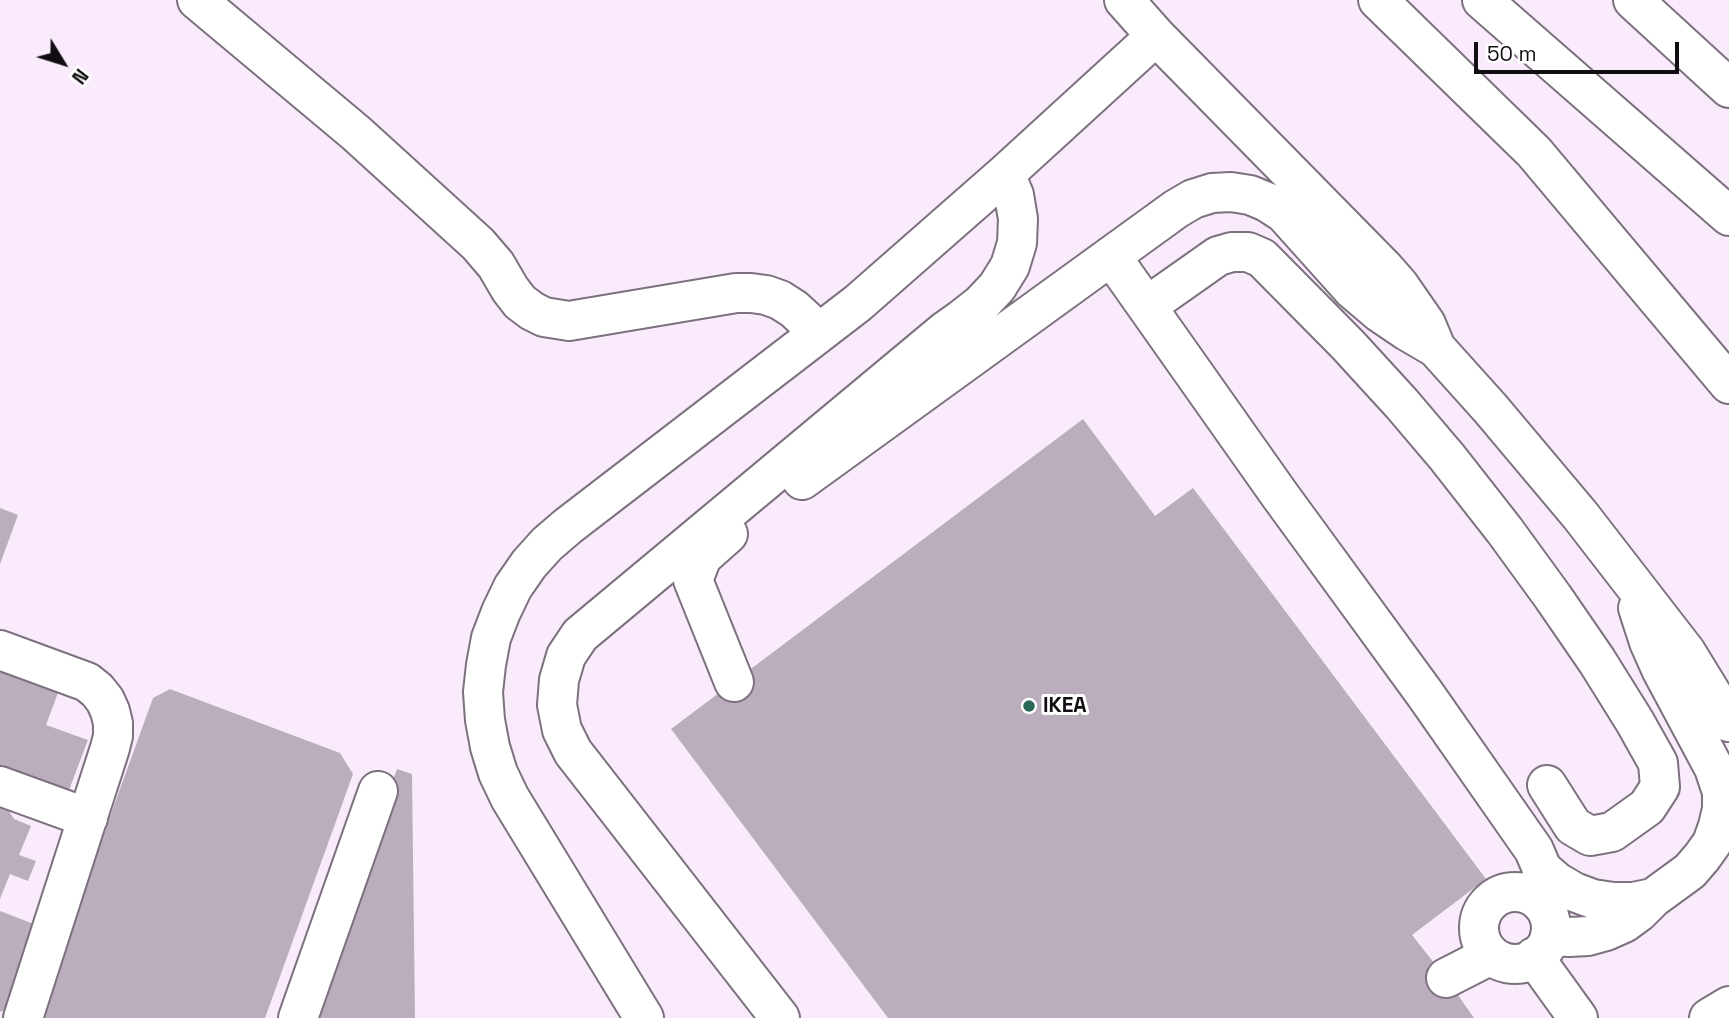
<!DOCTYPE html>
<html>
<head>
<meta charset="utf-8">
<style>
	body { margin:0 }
	#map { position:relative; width:1729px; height:1018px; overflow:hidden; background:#f9ebfb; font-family:"Space Grotesk",sans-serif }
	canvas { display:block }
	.north { position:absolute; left:28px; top:28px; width:70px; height:70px; -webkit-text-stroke:5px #fff; paint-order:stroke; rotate:128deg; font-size:19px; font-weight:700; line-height:28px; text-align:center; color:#110d12 }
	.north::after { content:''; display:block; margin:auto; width:24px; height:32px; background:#110d12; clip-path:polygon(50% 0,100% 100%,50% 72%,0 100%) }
	.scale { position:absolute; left:1474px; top:42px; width:205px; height:32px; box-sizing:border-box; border:4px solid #110d12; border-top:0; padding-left:9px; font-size:21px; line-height:24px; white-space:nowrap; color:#110d12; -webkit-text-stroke:5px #fff; paint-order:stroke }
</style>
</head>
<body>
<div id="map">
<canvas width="1729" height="1018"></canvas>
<div class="north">N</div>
<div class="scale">50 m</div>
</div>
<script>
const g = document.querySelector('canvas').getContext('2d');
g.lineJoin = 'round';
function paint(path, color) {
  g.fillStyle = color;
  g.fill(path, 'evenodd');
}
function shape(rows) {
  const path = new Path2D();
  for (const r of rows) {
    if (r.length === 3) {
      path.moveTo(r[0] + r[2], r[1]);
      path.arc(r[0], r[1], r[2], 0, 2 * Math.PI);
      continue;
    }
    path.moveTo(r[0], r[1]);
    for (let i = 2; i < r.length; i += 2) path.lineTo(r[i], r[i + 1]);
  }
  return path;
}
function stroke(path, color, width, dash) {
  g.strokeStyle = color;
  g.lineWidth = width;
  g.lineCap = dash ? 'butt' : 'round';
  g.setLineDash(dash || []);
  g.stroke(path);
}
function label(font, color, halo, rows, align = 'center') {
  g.font = font + ' "Space Grotesk",sans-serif';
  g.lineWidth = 6;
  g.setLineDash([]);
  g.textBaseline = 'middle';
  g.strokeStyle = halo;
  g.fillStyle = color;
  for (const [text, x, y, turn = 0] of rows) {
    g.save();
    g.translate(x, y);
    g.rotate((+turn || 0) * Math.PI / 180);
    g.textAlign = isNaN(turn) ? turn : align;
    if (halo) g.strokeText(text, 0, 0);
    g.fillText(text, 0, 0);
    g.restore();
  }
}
const building = shape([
	[1083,419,1155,516,1193,488,1486,879,1412,935,1446,978,1474,1018,888,1018,671,729],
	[0,508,18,515,0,564],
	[0,660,62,682,46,725,88,740,69,790,0,765],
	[170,689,340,753,353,774,265,1018,37,1018,153,698],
	[397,769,412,774,415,1018,307,1018],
	[0,806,7,808,14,819,31,826,19,855,36,861,28,881,10,874,0,899],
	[0,911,39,926,6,1009,0,1012]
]);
const minor = shape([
	[197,0,356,133,478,244,496,265,510,289,520,302,532,311,544,317,569,321,736,293,751,293,766,295,780,300,794,309,807,321,816,335],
	[1124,0,1156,36,1385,269,1399,285,1426,324,1436,348,1490,408,1580,515,1686,652,1729,722],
	[1111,256,1279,494,1425,694,1534,850,1542,869,1541,890,1539,900],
	[1147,306,1218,256,1232,252,1248,252,1262,258,1348,345,1402,404,1447,457,1505,531,1553,597,1597,661,1635,722,1658,763,1660,787,1647,807,1612,832,1590,836,1573,826,1547,785],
	[802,480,1176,209,1193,199,1212,193,1231,192,1250,195,1267,202,1284,213,1353,290,1379,312,1407,331,1436,348],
	[728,534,702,557,693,580,734,682],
	[0,650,87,682,97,690,105,700,110,711,113,723,113,736,110,748,23,1018],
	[0,786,88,818],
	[1542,869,1557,882,1574,892,1593,899,1613,902,1633,902,1653,898],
	[1515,928,36],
	[1550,935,1569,937,1588,936,1606,931,1624,923,1639,912,1653,898,1690,871,1702,857,1712,843,1718,826,1722,809,1722,792,1714,768,1661,669,1649,642,1638,608],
	[1534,957,1578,1018],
	[1446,978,1491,955],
	[298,1018,378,791],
	[644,1018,510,798,498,773,490,747,485,720,483,692,486,665,491,638,501,612,513,587,529,564,547,544,568,526,858,303,1005,174,1156,36],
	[780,1018,573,752,562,730,557,705,559,680,566,656,580,635,945,331,962,319,981,304,997,287,1010,266,1017,243,1018,219,1014,195,1005,174],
	[1709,1018,1729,1006]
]);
const highway = shape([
	[1378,0,1534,152,1729,384],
	[1482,0,1729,216],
	[1633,0,1729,88]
]);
const markers = [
	[1029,706,7,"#296856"]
];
const poiNames = [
	["IKEA",1043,706]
];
paint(building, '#baadbc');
stroke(minor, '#7d717f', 42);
stroke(highway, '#7d717f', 42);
stroke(minor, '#fff', 38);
stroke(highway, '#fff', 38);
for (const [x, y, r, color] of markers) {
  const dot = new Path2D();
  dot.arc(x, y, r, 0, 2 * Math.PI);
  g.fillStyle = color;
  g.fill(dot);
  stroke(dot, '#fff', 2.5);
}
label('bold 21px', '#110d12', '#fff', poiNames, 'left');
</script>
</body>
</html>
